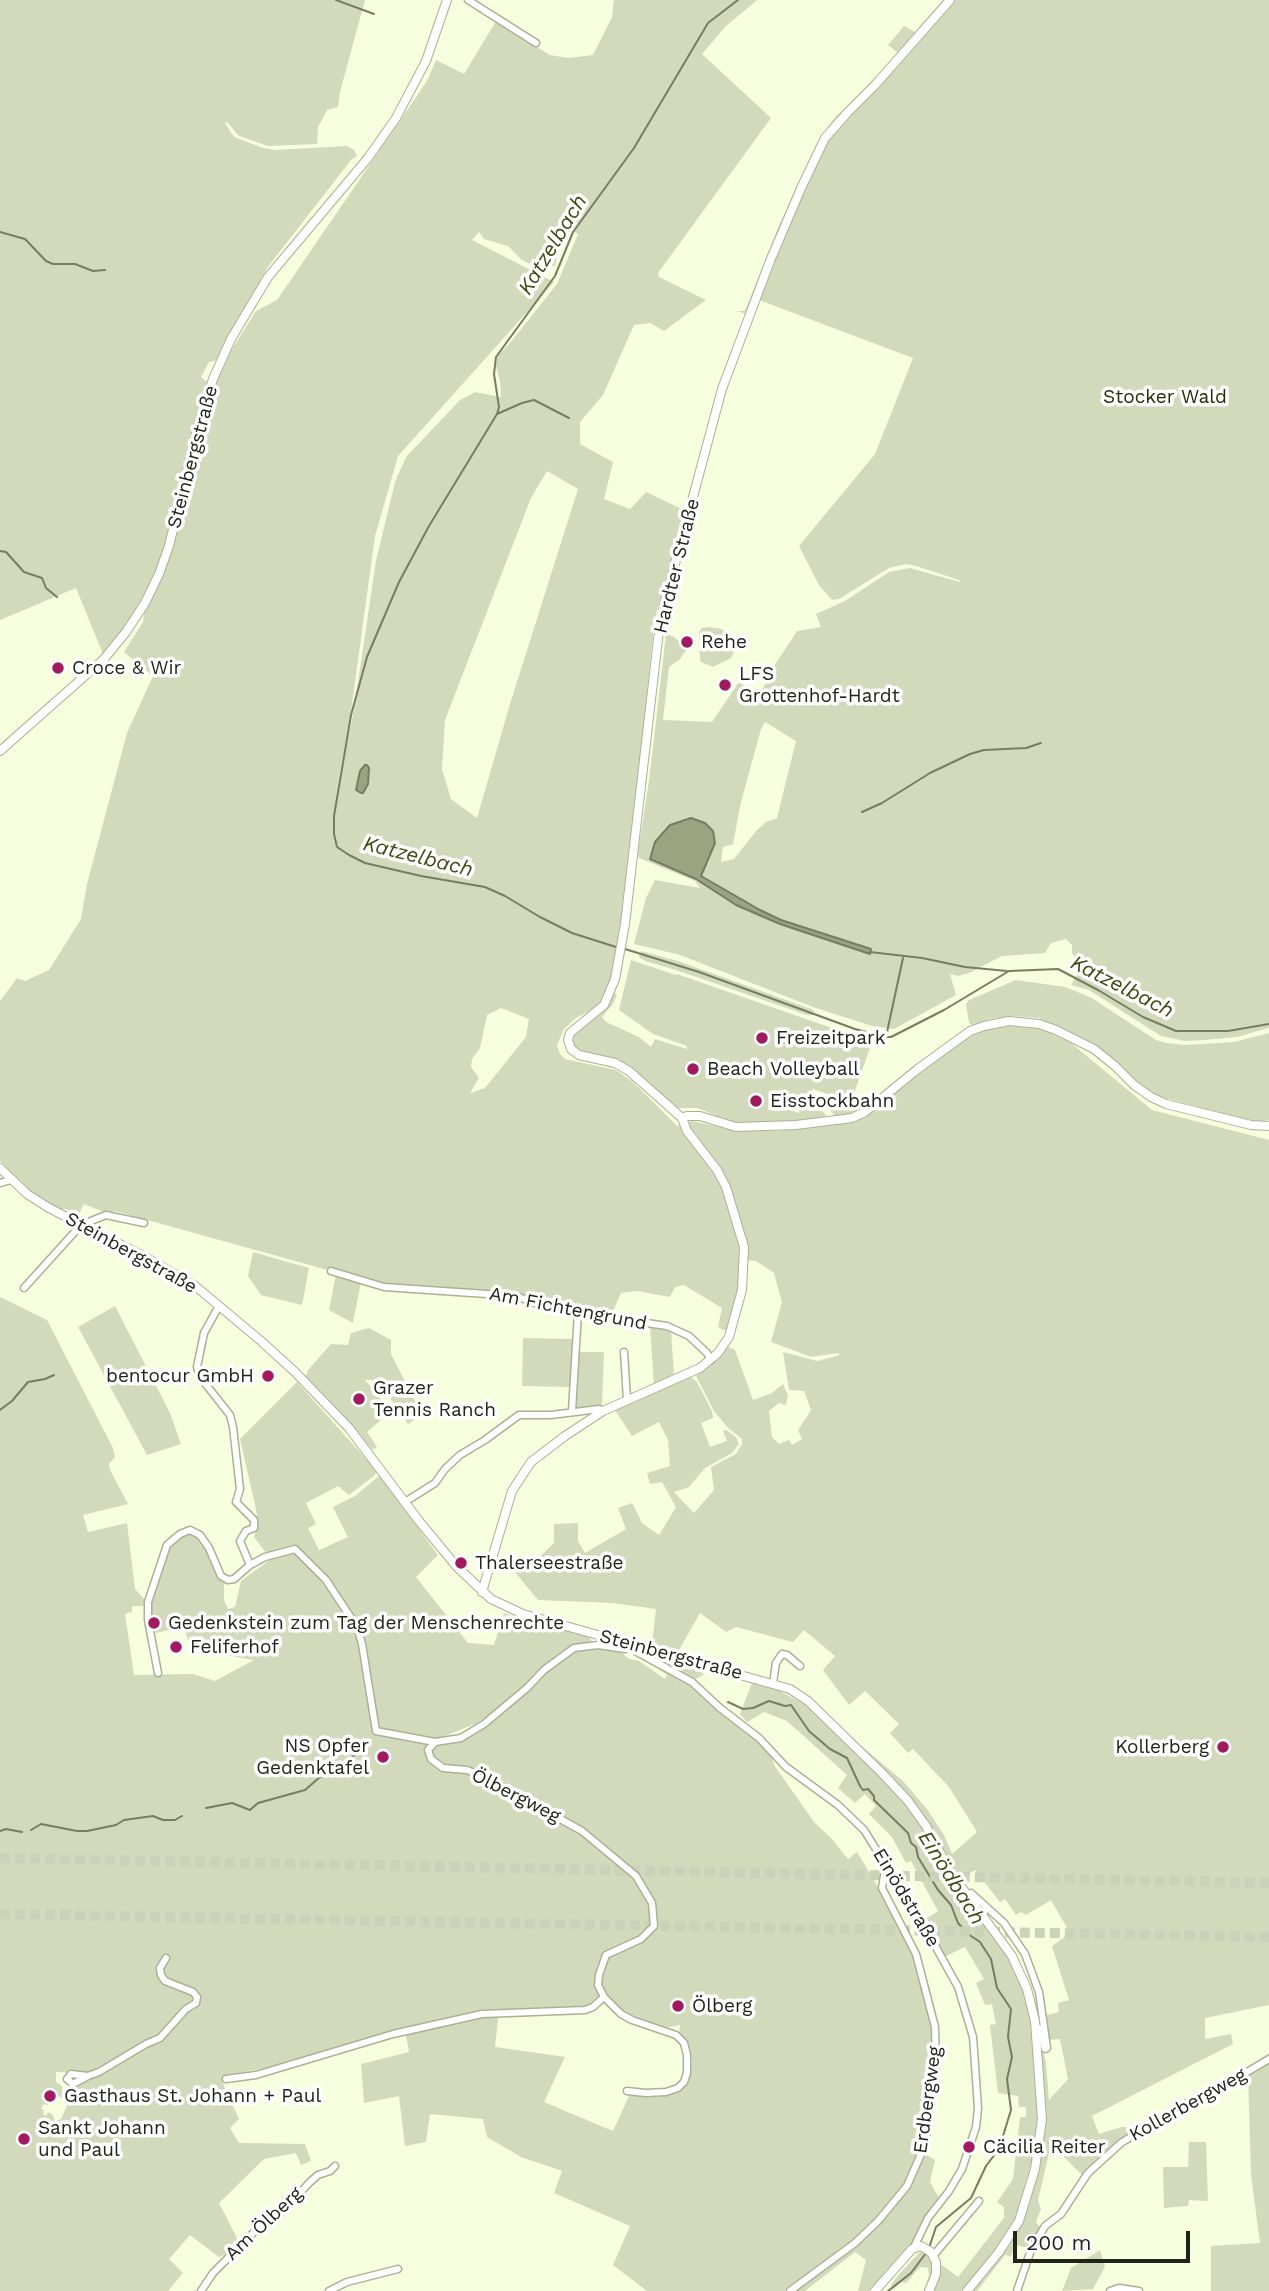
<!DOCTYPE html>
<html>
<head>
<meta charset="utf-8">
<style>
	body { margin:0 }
	#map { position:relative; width:1269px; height:2291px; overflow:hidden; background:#f6fede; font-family:"Work Sans",sans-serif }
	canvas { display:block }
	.scale { position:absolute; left:1013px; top:2231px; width:177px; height:32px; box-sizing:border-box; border:4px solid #212419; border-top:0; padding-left:9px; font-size:21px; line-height:24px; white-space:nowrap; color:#212419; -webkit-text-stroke:5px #fff; paint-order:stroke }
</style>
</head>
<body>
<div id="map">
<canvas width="1269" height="2291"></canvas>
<div class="scale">200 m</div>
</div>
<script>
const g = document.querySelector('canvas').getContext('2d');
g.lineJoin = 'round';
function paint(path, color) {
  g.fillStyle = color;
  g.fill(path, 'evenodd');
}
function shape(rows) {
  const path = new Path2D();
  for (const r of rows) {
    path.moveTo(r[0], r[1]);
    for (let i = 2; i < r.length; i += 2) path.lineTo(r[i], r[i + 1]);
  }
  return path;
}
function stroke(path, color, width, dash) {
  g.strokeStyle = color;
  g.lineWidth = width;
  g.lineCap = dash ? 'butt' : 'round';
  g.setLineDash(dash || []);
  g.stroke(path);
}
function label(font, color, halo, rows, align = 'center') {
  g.font = font + ' "Work Sans",sans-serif';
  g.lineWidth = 7;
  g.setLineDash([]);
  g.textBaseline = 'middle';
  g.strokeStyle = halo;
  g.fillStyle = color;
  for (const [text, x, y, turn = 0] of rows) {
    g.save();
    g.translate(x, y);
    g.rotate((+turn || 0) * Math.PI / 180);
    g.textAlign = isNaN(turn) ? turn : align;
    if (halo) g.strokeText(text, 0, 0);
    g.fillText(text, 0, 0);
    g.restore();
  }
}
const green = shape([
	[0,0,365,0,340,92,338,107,327,110,318,127,317,144,268,146,239,136,227,122,225,123,234,137,263,148,275,150,347,146,354,150,357,156,351,160,267,268,218,360,209,362,201,377,208,383,196,421,164,550,147,590,124,628,103,654,76,588,0,620],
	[614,0,757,0,726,26,702,54,771,118,658,273,659,277,706,300,664,331,650,323,634,325,603,395,580,422,580,444,613,462,604,499,630,509,646,492,686,511,682,533,657,610,652,643,627,890,614,968,608,990,602,1000,593,1009,576,1018,564,1029,557,1045,560,1054,565,1059,616,1070,633,1082,677,1126,692,1121,739,1131,776,1131,853,1122,868,1115,950,1050,978,1032,1005,1025,1023,1024,1044,1030,1071,1043,1152,1110,1269,1140,1269,2005,1205,2018,1205,2039,1231,2034,1233,2044,1092,2116,1099,2134,1121,2127,1131,2127,1131,2134,1083,2176,1064,2157,1062,2146,1050,2149,1038,2200,1041,2209,1036,2222,1040,2227,1028,2248,1016,2245,1011,2256,1005,2255,977,2291,970,2291,1016,2232,1041,2152,1046,2109,1040,2039,1046,2063,1049,2100,1068,2079,1060,2039,1049,2040,1047,2015,1059,2012,1058,2003,1069,2000,1052,1946,1070,1933,1051,1900,1026,1915,1021,1912,1016,1915,1005,1899,1000,1902,975,1870,960,1880,946,1859,926,1818,906,1792,846,1733,903,1781,927,1809,944,1835,952,1854,977,1832,949,1787,913,1749,908,1753,890,1733,899,1724,865,1691,849,1705,823,1670,835,1656,804,1630,793,1642,736,1627,726,1632,700,1613,678,1652,652,1645,656,1609,613,1603,538,1600,514,1571,530,1559,534,1562,554,1543,554,1524,578,1523,578,1541,585,1553,626,1529,618,1508,632,1503,642,1523,659,1535,676,1507,662,1482,650,1484,647,1473,670,1466,668,1440,659,1422,632,1436,615,1410,691,1377,697,1382,712,1411,713,1418,701,1423,710,1447,727,1441,723,1431,726,1430,736,1437,739,1444,732,1453,705,1468,689,1487,674,1492,694,1513,714,1490,711,1467,736,1454,742,1444,742,1439,728,1428,714,1411,696,1376,726,1346,735,1350,753,1400,772,1393,783,1384,788,1395,786,1405,779,1403,769,1411,772,1437,779,1444,789,1440,792,1445,802,1439,798,1430,811,1410,804,1391,789,1390,783,1352,817,1361,840,1355,838,1353,811,1357,771,1342,782,1302,774,1273,756,1261,740,1260,739,1289,727,1332,718,1327,722,1308,684,1285,675,1287,670,1297,637,1291,621,1293,611,1316,584,1312,579,1308,548,1306,509,1293,385,1286,115,1211,106,1213,84,1204,78,1216,66,1209,58,1209,24,1188,0,1161,0,1001,17,978,25,981,49,970,81,919,87,884,127,733,153,676,124,652,143,622,144,612,158,586,171,552,191,466,213,391,227,357,256,311,277,300,427,81,436,60,464,74,498,18,533,39,537,47,550,55,568,58,593,55,612,17],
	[570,230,578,234,557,284,510,343,497,356,496,366,500,382,501,397,475,392,460,400,406,457,395,482,376,561,354,709,335,801,352,704,375,536,398,456,554,282,472,240,479,232,484,239,508,246,522,260,539,268,555,266,559,247],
	[547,471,578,489,510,704,477,818,451,799,442,769,445,720,531,498],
	[501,1008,529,1019,526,1037,485,1088,470,1093,479,1078,471,1067,472,1059,480,1048,487,1015],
	[943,0,947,0,912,39,881,78,830,130,821,144,787,214,750,310,746,314,737,311,745,311,778,228,806,167,825,131,836,116,869,89,886,68,898,53,888,45,904,26,915,32],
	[954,0,1269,0,1269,1028,1265,1029,1237,1037,1205,1040,1185,1041,1161,1036,1089,990,1071,985,1082,967,1072,953,1072,945,1066,939,1051,943,1045,953,1002,956,969,973,958,976,950,974,956,995,894,1029,872,1026,813,1007,680,955,634,944,646,898,655,880,700,888,695,881,639,858,638,853,649,781,666,634,674,637,687,649,679,660,669,667,663,720,712,722,739,682,759,696,776,663,797,631,821,627,816,614,845,601,889,572,910,568,960,582,959,580,916,566,906,564,889,568,839,599,832,600,819,585,799,546,875,454,913,358,759,300,815,166,829,140],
	[765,722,796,741,777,818,766,822,757,830,734,859,721,862,723,847,733,844,741,802,761,729],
	[705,823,713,830,715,843,702,870,700,876,707,881,704,884,651,859],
	[709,627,722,629,738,643,731,658,713,667,701,662,700,659,699,632,702,628],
	[641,951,678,961,811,1009,814,1011,813,1015,807,1015,676,970,645,961,639,957],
	[631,960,676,975,677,974,872,1042,851,1102,813,1089,810,1096,814,1097,817,1095,859,1108,860,1112,836,1117,828,1108,802,1105,773,1095,767,1112,770,1107,774,1108,775,1105,799,1113,800,1110,822,1111,826,1115,822,1119,737,1124,714,1118,715,1115,697,1108,677,1108,670,1105,637,1075,576,1049,572,1045,575,1033,607,1005,614,993,617,995,613,1004,602,1017,606,1022,639,1037,651,1047,655,1039,687,1049,687,1046,653,1034,619,1010],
	[1016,980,1065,987,1090,997,1156,1040,1166,1043,1186,1045,1234,1042,1269,1033,1269,1120,1256,1122,1243,1119,1158,1096,1138,1083,1114,1059,1090,1042,1039,1018,1012,1016,990,1019,972,1025,969,1023,966,1004,969,1000],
	[253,1252,309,1268,302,1305,261,1295,248,1276],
	[336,1274,361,1282,353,1323,329,1310],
	[0,1297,47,1320,113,1448,115,1457,109,1464,110,1470,128,1504,83,1515,88,1532,127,1523,135,1589,145,1600,143,1606,132,1606,132,1612,125,1614,134,1675,193,1674,215,1681,254,1660,191,1649,184,1627,155,1633,150,1612,151,1606,170,1547,181,1536,191,1534,199,1537,207,1550,217,1577,224,1582,224,1600,228,1609,235,1607,241,1581,271,1559,254,1537,258,1524,256,1509,240,1439,297,1382,376,1470,375,1475,349,1495,338,1486,306,1503,316,1524,308,1528,319,1550,348,1537,333,1507,355,1496,379,1476,381,1477,438,1555,416,1577,468,1643,494,1645,504,1613,589,1637,597,1649,620,1651,629,1659,639,1661,665,1679,667,1675,639,1656,690,1683,757,1739,772,1757,774,1765,814,1822,831,1838,848,1859,857,1852,902,1927,914,1954,932,2019,935,2045,931,2095,921,2152,935,2160,930,2182,939,2198,912,2243,871,2291,858,2291,866,2260,855,2252,805,2291,647,2291,613,2265,630,2226,554,2193,562,2171,521,2157,487,2137,483,2119,430,2114,426,2142,405,2146,399,2096,364,2103,361,2064,409,2052,405,2029,282,2065,232,2074,223,2084,239,2119,230,2128,239,2143,305,2144,311,2161,301,2165,296,2153,264,2159,219,2203,239,2242,232,2252,219,2257,190,2235,169,2259,183,2273,168,2291,0,2291],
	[528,1683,535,1686,492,1723,459,1742,445,1736,477,1723,508,1701],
	[604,1997,639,2021,664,2028,680,2025,679,2035,689,2045,692,2062,690,2076,679,2091,657,2096,630,2094,613,2131,544,2102,565,2057,495,2047,499,2010,581,2008],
	[56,2072,74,2073,77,2083,61,2119,55,2121,53,2115,48,2112,46,2116,43,2114,44,2110,41,2109,44,2104,48,2105,50,2100,42,2096,45,2089,49,2090,50,2088,56,2091,55,2094,58,2096,62,2098,63,2096,62,2086,56,2082],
	[115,1306,170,1413,181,1444,147,1455,78,1327],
	[650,1326,671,1329,674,1377,654,1386],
	[369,1328,391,1340,391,1354,422,1415,408,1424,378,1380,365,1380,391,1411,367,1432,377,1447,373,1450,305,1378,308,1370,331,1344,348,1345,351,1333],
	[523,1338,575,1339,572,1387,522,1386],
	[578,1352,604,1352,602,1406,575,1408],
	[646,1653,705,1670,703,1675,696,1679],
	[752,1683,778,1690,806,1705,869,1764,900,1797,926,1832,949,1878,1007,1955,1026,1995,1030,2012,1039,2109,1034,2153,1016,2218,992,2254,962,2291,933,2291,940,2273,940,2266,942,2265,958,2277,1004,2218,1004,2207,997,2202,1013,2179,1020,2117,1026,2117,1026,2107,1019,2107,1018,2096,998,2093,990,2025,996,2024,992,2004,985,2005,976,1983,984,1979,965,1947,944,1957,923,1921,938,1911,911,1861,906,1863,892,1837,869,1814,876,1806,865,1794,855,1803,838,1788,847,1775,787,1721,764,1712,747,1722,740,1714],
	[1269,2053,1269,2291,1211,2291,1211,2246,1260,2243,1251,2175,1248,2075,1244,2069],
	[1189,2142,1206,2142,1208,2201,1189,2200,1188,2206,1164,2208,1163,2167,1188,2167],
	[1100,2250,1105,2267,1093,2289,1062,2291,1071,2268],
	[921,2251,929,2257,933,2267,932,2275,926,2291,924,2291,929,2275,928,2268,920,2267,906,2283,901,2282,894,2289,891,2285,899,2274]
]);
const water = shape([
	[365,765,367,765,369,768,368,784,363,793,361,793,356,790,360,771,365,765],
	[691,818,705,823,713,831,715,843,701,876,760,910,781,920,871,949,870,954,780,924,736,905,696,879,650,859,655,842,670,825,691,818]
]);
const stream = shape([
	[336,0,374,14],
	[0,232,25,239,46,261,53,264,75,264,93,271,105,270],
	[497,414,522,403,534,400,569,418],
	[0,551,6,552,24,572,42,578,46,588,57,597],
	[862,812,882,803,930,773,970,754,984,750,1026,748,1041,743],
	[616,947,572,933,540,917,505,896,485,887,421,876,365,863,349,855,337,847,334,834,334,816,351,715,367,657,399,582,429,526,497,414,499,407,494,374,496,357,555,276,573,232,634,148,708,23,738,0],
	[625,949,699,972,855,1029,886,1037,891,1037,944,1010,1009,971,1058,969,1098,990,1143,1017,1176,1031,1228,1031,1269,1024],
	[870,952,922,958,965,967,1007,971],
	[886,1037,903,958],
	[0,1410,12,1401,28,1382,45,1379,54,1375],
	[728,1702,743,1709,753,1708,769,1701,785,1706,791,1705,809,1731,830,1749,847,1758,860,1786,863,1790,868,1789,874,1796,874,1800,908,1833,911,1843,916,1847,918,1857,938,1890,951,1905,958,1923,968,1934,980,1942,991,1959,997,1988,1011,2009,1008,2037,1012,2057,1007,2079,1011,2110,999,2149,986,2166,971,2198,936,2227,929,2248],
	[206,1808,232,1803,250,1810,258,1803,305,1790,320,1777,346,1767,352,1757,362,1751],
	[31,1830,41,1824,77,1831,87,1831,116,1825,124,1820,153,1816,163,1820,175,1820,182,1816],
	[0,1831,6,1829,22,1832],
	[888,2291,911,2273,926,2253]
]);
const highwayTunnel = shape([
	[0,1858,1269,1883],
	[0,1914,1269,1937]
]);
const street = shape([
	[468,0,536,43],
	[0,1183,11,1180],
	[331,1271,384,1287,516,1296,551,1309,667,1326,689,1336,707,1353,711,1360],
	[24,1288,81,1225,106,1215,144,1223],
	[219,1306,204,1333,197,1367,200,1377,230,1415,233,1427,240,1489,236,1502,254,1520,254,1528,246,1531,240,1541,250,1565],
	[624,1352,627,1400],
	[572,1411,578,1312],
	[405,1502,435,1483,445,1469,460,1455,485,1440,519,1415,551,1415,599,1409,603,1411],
	[158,1673,148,1620,148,1602,167,1545,180,1534,190,1530,200,1535,209,1548,221,1576,228,1580,234,1579,250,1565,265,1557,295,1549,326,1580,357,1627,362,1644,376,1731,435,1742],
	[773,1683,776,1663,782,1654,787,1655,800,1666],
	[967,1895,971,1893,1004,1923,1025,1954,1039,1992,1047,2048,1045,2049,1039,2028,1036,2029],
	[604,1997,598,1985,599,1975,606,1955,641,1939,654,1926,652,1903,636,1876,582,1831,484,1777,467,1770,443,1768,431,1759,428,1750,435,1742,461,1738,484,1724,527,1688,544,1670,574,1648,598,1645,625,1649,629,1644,637,1652,692,1682,720,1708,759,1738,786,1767,838,1805,864,1830,923,1924,958,1987,973,2037,978,2108,976,2127,962,2169,949,2191,928,2218,914,2247],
	[88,2076,73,2084,67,2079,71,2074,88,2076,99,2072,146,2044,160,2038,186,2009,196,2003,197,1997,193,1992,165,1981,161,1975,160,1968,166,1958],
	[226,2079,256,2075,393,2034,482,2014,585,2010,593,2007,604,1997,621,2014,632,2020,676,2035,684,2043,687,2055,687,2073,684,2082,678,2088,666,2092,646,2093,627,2091],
	[933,2256,979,2201],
	[201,2291,213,2273,254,2232,281,2213,310,2182,318,2175,330,2171,335,2166],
	[329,2291,347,2282,398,2269],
	[790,2291,855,2243,878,2221,907,2186,925,2145,936,2064,935,2027,916,1954,882,1888,886,1864],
	[1017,2291,1031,2250,1045,2226,1061,2214,1088,2173,1121,2143,1175,2109,1225,2085,1269,2059],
	[1110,2291,1119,2288,1139,2291]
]);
const secondary = shape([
	[0,751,104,659,126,632,145,603,159,574,169,546,198,426,213,379,231,339,268,277,368,158,396,118,426,61,447,0],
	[682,1118,629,1071,615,1063,579,1055,571,1049,568,1040,570,1033,604,1005,615,979,625,924,658,639,664,605,722,389,770,261,802,186,825,138,848,112,876,84,950,0],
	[0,1168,27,1194,49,1208,147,1258,194,1285,261,1341,295,1372,349,1428,419,1521,457,1567,491,1599,523,1614,790,1689,808,1701,882,1773,908,1801,926,1826,949,1870,1012,1956,1027,1989,1035,2021,1042,2119,1035,2169,1019,2221,999,2252,967,2291],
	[482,1592,512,1491,531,1462,565,1436,603,1411,700,1368,718,1353,729,1337,742,1290,744,1247,726,1187,717,1170,687,1131,682,1118,687,1116,700,1116,736,1127,796,1125,852,1118,865,1112,919,1068,970,1031,984,1026,1009,1021,1039,1024,1056,1030,1094,1049,1115,1066,1134,1085,1151,1097,1166,1104,1251,1125,1269,1126],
	[875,2291,912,2249,921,2246,931,2252,936,2262,936,2274,929,2291]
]);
const markers = [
	[687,642,7,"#a4185f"],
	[58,668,7,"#a4185f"],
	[725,685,7,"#a4185f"],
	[762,1038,7,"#a4185f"],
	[693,1069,7,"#a4185f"],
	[756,1101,7,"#a4185f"],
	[268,1376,7,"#a4185f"],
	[359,1399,7,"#a4185f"],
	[461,1563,7,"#a4185f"],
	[154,1623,7,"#a4185f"],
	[176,1647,7,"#a4185f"],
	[1223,1747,7,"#a4185f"],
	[383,1757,7,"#a4185f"],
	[678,2006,7,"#a4185f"],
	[50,2096,7,"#a4185f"],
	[24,2139,7,"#a4185f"],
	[969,2147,7,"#a4185f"]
];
const parkNames = [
	["Stocker Wald",1165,397]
];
const streetNames = [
	["Steinbergstraße",193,457,-75],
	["Hardter Straße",677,566,-76],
	["Steinbergstraße",131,1253,29],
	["Am Fichtengrund",568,1309,11],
	["Steinbergstraße",671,1655,15],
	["Ölbergweg",516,1796,27],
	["Einödstraße",906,1898,59],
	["Erdbergweg",928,2100,-82],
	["Kollerbergweg",1188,2105,-29],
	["Am Ölberg",264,2224,-43]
];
const poiNames = [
	["Rehe",701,642],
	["Croce & Wir",72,668],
	["LFS",739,674],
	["Grottenhof-Hardt",739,696],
	["Freizeitpark",776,1038],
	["Beach Volleyball",707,1069],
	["Eisstockbahn",770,1101],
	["bentocur GmbH",254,1376,"right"],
	["Grazer",373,1388],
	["Tennis Ranch",373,1410],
	["Thalerseestraße",475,1563],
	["Gedenkstein zum Tag der Menschenrechte",168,1623],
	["Feliferhof",190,1647],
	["NS Opfer",369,1746,"right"],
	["Gedenktafel",369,1768,"right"],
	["Kollerberg",1209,1747,"right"],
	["Ölberg",692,2006],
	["Gasthaus St. Johann + Paul",64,2096],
	["Sankt Johann",38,2128],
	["und Paul",38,2150],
	["Cäcilia Reiter",983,2147]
];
const waterNames = [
	["Katzelbach",553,245,-59],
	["Katzelbach",418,857,14],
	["Katzelbach",1122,987,27],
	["Einödbach",951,1878,58]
];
paint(green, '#d3dabc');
paint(water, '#9ba381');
stroke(water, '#767d62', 2);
stroke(stream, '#767d62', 2);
stroke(highwayTunnel, '#cbd2b7', 10, [10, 5]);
stroke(street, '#abb194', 9);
stroke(secondary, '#abb194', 10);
stroke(street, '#fff', 6);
stroke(secondary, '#fff', 8);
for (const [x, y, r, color] of markers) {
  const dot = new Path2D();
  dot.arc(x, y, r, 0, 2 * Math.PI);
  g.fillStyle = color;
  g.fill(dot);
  stroke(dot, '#fff', 2.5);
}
label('19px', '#262d02', '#fff', parkNames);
label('19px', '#212419', '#fff', streetNames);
label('19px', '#212419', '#fff', poiNames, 'left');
label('italic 21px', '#414911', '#fff', waterNames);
</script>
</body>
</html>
